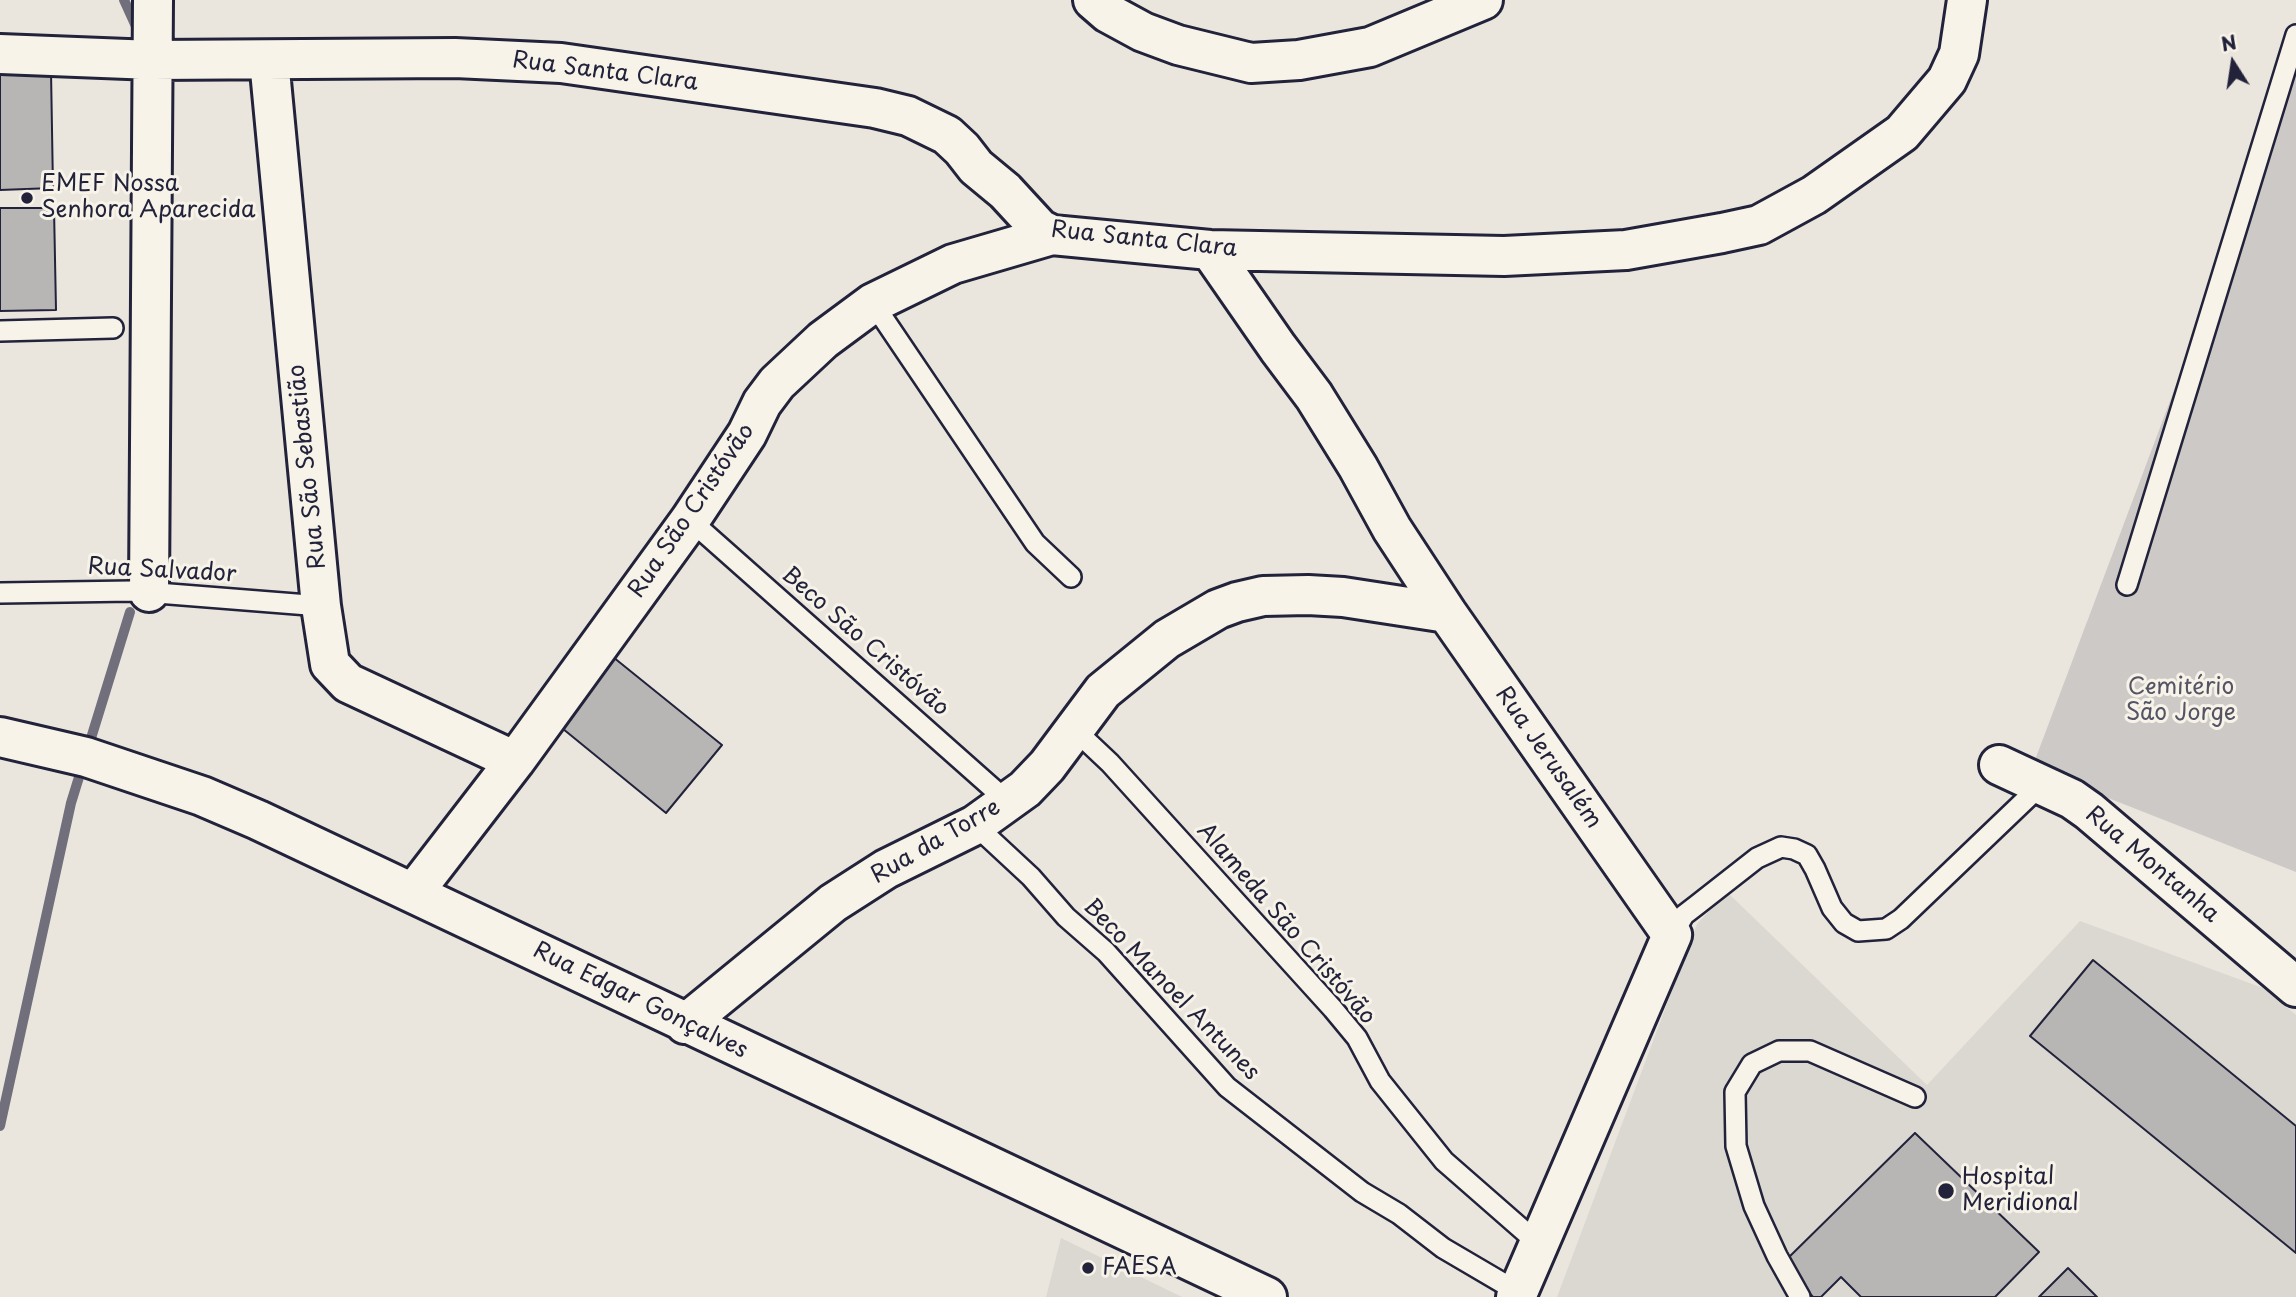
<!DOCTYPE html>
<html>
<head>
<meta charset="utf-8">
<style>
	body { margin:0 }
	#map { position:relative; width:2296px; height:1297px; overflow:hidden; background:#eae6de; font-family:"Playpen Sans",sans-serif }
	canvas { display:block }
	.north { position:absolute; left:2198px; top:28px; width:70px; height:70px; -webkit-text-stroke:5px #f7f3e8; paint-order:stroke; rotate:348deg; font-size:19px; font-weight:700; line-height:28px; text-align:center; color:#22223b }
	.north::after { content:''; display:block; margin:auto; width:24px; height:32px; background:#22223b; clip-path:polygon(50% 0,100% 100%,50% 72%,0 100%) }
</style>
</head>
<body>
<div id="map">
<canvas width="2296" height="1297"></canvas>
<div class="north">N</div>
</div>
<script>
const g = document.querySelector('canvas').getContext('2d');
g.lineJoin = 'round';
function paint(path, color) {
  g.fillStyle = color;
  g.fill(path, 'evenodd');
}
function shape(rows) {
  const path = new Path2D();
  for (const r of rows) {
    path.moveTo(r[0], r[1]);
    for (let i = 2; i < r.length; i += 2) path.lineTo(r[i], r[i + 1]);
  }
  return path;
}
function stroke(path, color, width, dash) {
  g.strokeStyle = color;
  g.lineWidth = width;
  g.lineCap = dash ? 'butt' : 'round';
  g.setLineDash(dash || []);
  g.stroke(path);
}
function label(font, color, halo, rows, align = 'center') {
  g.font = font + ' "Playpen Sans",sans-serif';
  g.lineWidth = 6;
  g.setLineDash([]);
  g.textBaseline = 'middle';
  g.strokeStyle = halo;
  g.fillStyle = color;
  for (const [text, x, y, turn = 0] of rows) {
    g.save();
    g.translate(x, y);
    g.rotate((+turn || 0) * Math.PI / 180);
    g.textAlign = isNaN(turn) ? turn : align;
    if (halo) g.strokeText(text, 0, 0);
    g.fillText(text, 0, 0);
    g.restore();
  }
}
const built = shape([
	[1727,892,1927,1085,2080,921,2263,988,2296,1015,2296,1297,1557,1297,1697,924],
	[1061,1238,1182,1297,1046,1297]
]);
const green = shape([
	[2296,66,2296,872,2032,768]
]);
const stream = shape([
	[124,0,139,33],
	[0,1126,71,803,130,612]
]);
const building = shape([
	[51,71,53,188,0,190,0,72,51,71],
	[0,208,54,208,56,310,0,311,0,208],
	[613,657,722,745,666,813,557,724,613,657],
	[2093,960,2296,1126,2296,1253,2030,1036,2093,960],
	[1915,1133,2039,1252,1995,1297,1861,1297,1841,1277,1821,1297,1813,1297,1783,1263,1915,1133],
	[2068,1268,2097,1297,2039,1297,2068,1268]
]);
const lane = shape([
	[873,303,1035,543,1071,577],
	[0,331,113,328],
	[690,520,1007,801],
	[2127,585,2296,35],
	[0,593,132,591,321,606],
	[1075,730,1110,763,1333,1009,1357,1038,1380,1081,1444,1161,1540,1245],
	[975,825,1031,877,1066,917,1106,952,1227,1087,1362,1192,1399,1214,1443,1248,1518,1292],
	[1672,935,1684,915,1697,905,1757,858,1781,847,1794,849,1807,855,1815,869,1832,908,1844,923,1858,931,1886,929,1901,919,2040,786],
	[1800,1297,1777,1256,1754,1206,1736,1146,1735,1092,1752,1064,1779,1051,1810,1051,1915,1097]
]);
const street = shape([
	[1093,0,1108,13,1143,32,1178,45,1251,63,1299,60,1370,47,1483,0],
	[0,54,153,60,455,58,561,63,875,108,908,116,947,135,962,149,976,167,1005,191,1040,229,1052,235,1210,250,1504,256,1626,250,1722,233,1759,225,1814,195,1902,133,1947,80,1959,54,1967,0],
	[269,60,321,606,330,664,348,683,515,761],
	[1210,250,1278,348,1314,396,1358,467,1392,529,1447,613,1672,935,1516,1297],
	[149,592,153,0],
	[0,737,86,757,202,796,258,820,1267,1297],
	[1999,765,2072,799,2089,811,2296,987],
	[414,892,515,761,690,520,747,434,762,403,777,383,823,340,873,303,953,264,1052,235],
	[685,1024,833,903,886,869,975,825,1025,789,1047,766,1103,691,1167,639,1218,609,1237,602,1263,596,1308,595,1343,597,1447,613]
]);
const markers = [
	[27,198,7,"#22223b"],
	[1946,1191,9,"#22223b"],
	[1088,1268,7,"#22223b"]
];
const streetNames = [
	["Rua Santa Clara",605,72,7],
	["Rua Santa Clara",1144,240,6],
	["Rua São Sebastião",308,467,-96],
	["Rua São Cristóvão",692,511,-56],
	["Rua Salvador",162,571,3],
	["Beco São Cristóvão",865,642,41],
	["Rua Jerusalém",1548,758,55],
	["Rua da Torre",936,842,-30],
	["Rua Montanha",2152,865,40],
	["Alameda São Cristóvão",1286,924,49],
	["Beco Manoel Antunes",1171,990,46],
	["Rua Edgar Gonçalves",640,1001,26]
];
const poiNames = [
	["EMEF Nossa",41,185],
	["Senhora Aparecida",41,211],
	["Hospital",1962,1178],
	["Meridional",1962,1204],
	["FAESA",1102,1268]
];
const parkNames = [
	["Cemitério",2181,688],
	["São Jorge",2181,714]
];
paint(built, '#dbd8d2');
paint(green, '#cdc9c6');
stroke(stream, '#716f7b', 10);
paint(building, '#b8b6b5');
stroke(building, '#22223b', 2);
stroke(lane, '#22223b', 24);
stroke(street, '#22223b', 44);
stroke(lane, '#f7f3e8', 19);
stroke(street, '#f7f3e8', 38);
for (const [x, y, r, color] of markers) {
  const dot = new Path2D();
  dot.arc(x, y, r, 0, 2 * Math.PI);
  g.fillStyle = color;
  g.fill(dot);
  stroke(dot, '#f7f3e8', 2.5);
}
label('23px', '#22223b', '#f7f3e8', streetNames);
label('23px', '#22223b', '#f7f3e8', poiNames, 'left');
label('23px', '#555465', '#f7f3e8', parkNames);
</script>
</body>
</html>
